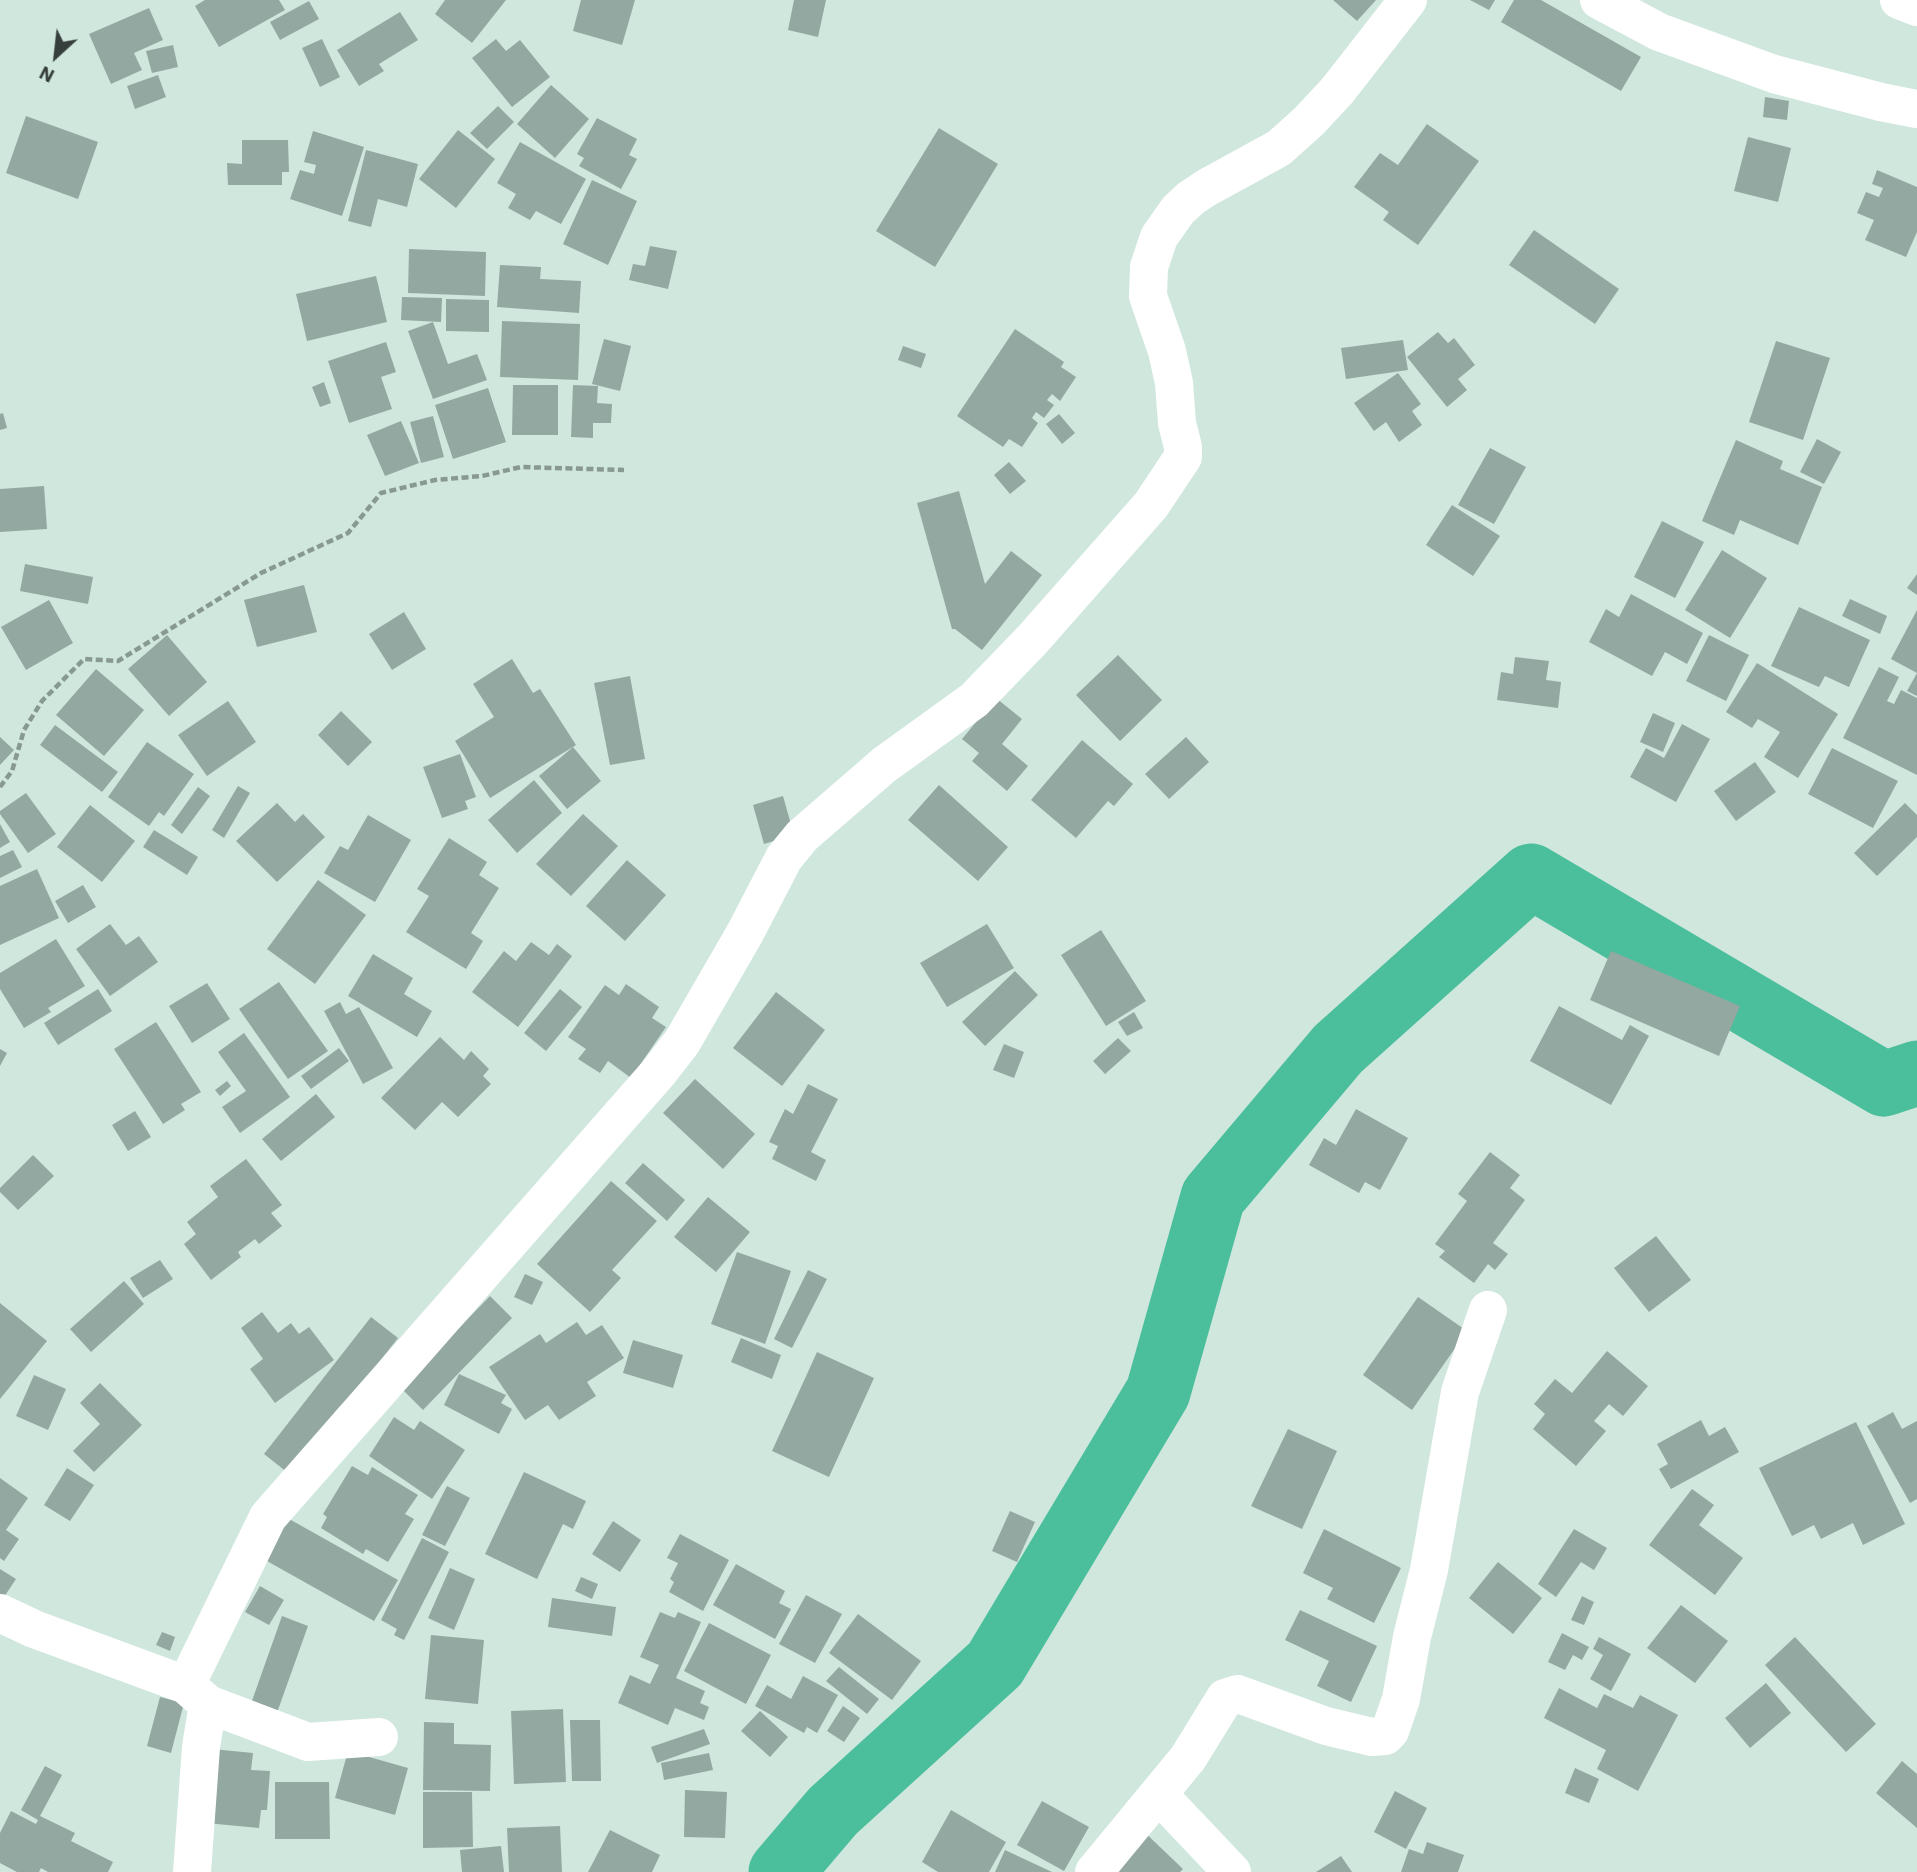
<!DOCTYPE html>
<html>
<head>
<meta charset="utf-8">
<style>
	body { margin:0 }
	#map { position:relative; width:1917px; height:1872px; overflow:hidden; background:#d0e7de; font-family:"IBM Plex Sans",sans-serif }
	canvas { display:block }
	.north { position:absolute; left:21px; top:21px; width:70px; height:70px; -webkit-text-stroke:5px #d0e7de; paint-order:stroke; rotate:207deg; font-size:19px; font-weight:700; line-height:28px; text-align:center; color:#363f3b }
	.north::after { content:''; display:block; margin:auto; width:24px; height:32px; background:#363f3b; clip-path:polygon(50% 0,100% 100%,50% 72%,0 100%) }
</style>
</head>
<body>
<div id="map">
<canvas width="1917" height="1872"></canvas>
<div class="north">N</div>
</div>
<script>
const g = document.querySelector('canvas').getContext('2d');
g.lineJoin = 'round';
function shape(rows) {
  const path = new Path2D();
  for (const r of rows) {
    path.moveTo(r[0], r[1]);
    for (let i = 2; i < r.length; i += 2) path.lineTo(r[i], r[i + 1]);
  }
  return path;
}
function stroke(path, color, width, dash) {
  g.strokeStyle = color;
  g.lineWidth = width;
  g.lineCap = dash ? 'butt' : 'round';
  g.setLineDash(dash || []);
  g.stroke(path);
}
function paint(path, color) {
  g.fillStyle = color;
  g.fill(path, 'evenodd');
}
const stream = shape([
	[1884,1084,1917,1091]
]);
const river = shape([
	[781,1872,833,1811,995,1664,1158,1392,1213,1197,1338,1049,1531,876,1884,1084,1917,1073]
]);
const building = shape([
	[205,0,279,0,285,10,219,47,195,6],
	[445,0,506,0,472,43,435,14],
	[581,0,635,0,622,45,573,31],
	[794,0,826,0,818,37,788,30],
	[1333,0,1376,0,1357,21],
	[1470,0,1495,0,1489,10],
	[1514,0,1541,0,1641,57,1621,91,1501,22],
	[309,1,319,19,280,40,270,22],
	[149,8,163,40,134,53,142,70,111,84,89,34],
	[400,12,418,40,379,64,384,71,359,86,337,50],
	[322,39,340,77,320,87,302,48],
	[496,39,506,51,520,40,550,77,512,107,472,58],
	[173,45,178,67,152,73,146,51],
	[158,75,166,97,135,109,127,86],
	[551,85,589,119,555,158,517,124],
	[1765,97,1789,101,1787,120,1763,117],
	[498,106,514,122,487,149,470,133],
	[26,116,98,142,78,199,6,173],
	[597,118,637,139,629,155,637,159,621,189,579,166,584,158,577,154],
	[1427,124,1479,161,1418,245,1383,220,1389,212,1354,187,1380,153,1398,165],
	[939,128,998,164,935,267,876,231],
	[458,130,495,159,456,208,419,179],
	[313,131,364,147,342,216,290,199,300,170,314,174,316,165,304,162],
	[1748,137,1791,148,1778,202,1734,191],
	[242,140,288,140,289,172,282,172,282,185,228,185,227,163,242,164],
	[520,142,586,179,561,224,536,211,530,220,508,208,516,194,497,183],
	[366,150,418,164,407,207,378,199,371,227,348,221],
	[1877,170,1917,187,1917,232,1906,257,1865,240,1874,220,1857,213,1866,192,1879,197,1883,188,1872,184],
	[592,180,637,201,608,265,563,244],
	[1534,230,1619,289,1595,324,1509,265],
	[650,246,677,251,668,289,629,280,633,264,645,266],
	[409,249,486,252,485,296,408,293],
	[500,265,541,267,540,279,581,281,579,313,497,307],
	[376,276,387,322,307,341,296,294],
	[402,297,442,298,441,322,401,320],
	[446,299,489,300,489,332,446,331],
	[502,321,580,324,578,380,500,377],
	[433,322,448,364,477,354,487,380,433,399,408,331],
	[1015,329,1064,362,1061,367,1076,377,1060,401,1052,394,1047,400,1054,405,1044,418,1036,412,1032,418,1038,423,1022,447,1009,439,1003,447,957,416],
	[1438,332,1448,343,1454,338,1475,365,1458,379,1467,390,1447,407,1407,357],
	[604,339,631,346,620,391,592,384],
	[1403,340,1408,370,1346,379,1341,348],
	[1776,341,1830,358,1803,440,1749,422],
	[386,342,396,372,381,377,392,409,349,423,328,361],
	[903,346,926,354,921,368,898,360],
	[1398,373,1421,404,1412,411,1422,425,1399,442,1386,422,1374,431,1354,403],
	[324,382,331,403,320,407,312,387],
	[513,385,558,385,558,435,512,435],
	[573,385,598,386,597,403,612,404,611,423,593,423,593,438,571,437],
	[488,388,506,442,453,459,435,405],
	[3,413,7,428,0,430,0,414],
	[1059,414,1075,433,1062,444,1046,424],
	[433,416,444,457,421,463,410,422],
	[401,421,419,463,385,476,367,435],
	[1817,439,1841,452,1824,484,1800,472],
	[1736,440,1783,461,1780,469,1822,487,1798,545,1740,520,1734,535,1702,521],
	[1490,448,1526,467,1494,524,1458,505],
	[1009,462,1026,481,1010,494,994,475],
	[44,486,47,529,0,532,0,489],
	[959,491,985,584,1011,551,1042,575,982,650,955,629,952,629,917,503],
	[1452,505,1500,536,1473,576,1426,545],
	[1662,521,1704,542,1675,598,1634,577],
	[1722,550,1767,578,1730,638,1685,610],
	[25,564,93,577,88,604,20,591],
	[1917,574,1917,595,1907,588],
	[304,585,317,632,257,647,244,600],
	[1631,594,1703,633,1687,664,1665,652,1652,676,1589,642,1606,609,1619,617],
	[1850,599,1887,616,1880,634,1842,616],
	[49,600,73,643,26,670,1,627],
	[1799,607,1870,640,1849,687,1825,676,1819,687,1771,666],
	[1917,610,1917,696,1907,691,1917,673,1891,659],
	[404,612,426,649,392,670,369,634],
	[167,635,207,682,169,716,128,669],
	[1709,635,1749,655,1726,701,1686,681],
	[1118,655,1162,700,1120,741,1076,695],
	[1515,657,1549,661,1546,680,1561,682,1558,708,1497,700,1501,672,1513,674],
	[512,659,533,693,540,689,576,745,490,798,455,741,494,717,473,684],
	[1757,663,1838,714,1798,778,1764,757,1780,732,1758,719,1752,728,1726,712],
	[1879,667,1899,677,1887,701,1894,704,1901,690,1917,698,1917,775,1843,738],
	[96,669,144,710,104,756,56,715],
	[630,676,645,759,610,765,594,683],
	[996,698,1022,719,1002,744,1028,766,1007,791,972,761,979,753,962,739],
	[228,701,256,742,207,776,178,735],
	[341,711,372,742,348,766,318,735],
	[1653,713,1675,723,1663,752,1640,742],
	[1682,724,1710,739,1676,802,1630,777,1646,748,1664,758],
	[55,725,118,772,102,792,40,745],
	[0,737,14,750,0,765],
	[1186,737,1209,762,1169,799,1145,774],
	[1082,740,1133,784,1114,806,1108,801,1076,838,1031,800],
	[147,742,194,774,164,816,159,812,149,826,108,797],
	[573,747,601,781,567,809,539,776],
	[1832,748,1898,781,1873,828,1808,794],
	[460,754,476,797,465,801,468,809,442,818,423,767],
	[1755,762,1776,792,1736,821,1714,791],
	[534,780,562,813,517,853,488,820],
	[939,785,1008,847,978,881,908,820],
	[238,786,250,793,224,838,212,830],
	[198,787,210,796,182,834,171,825],
	[26,793,56,834,28,853,0,814,0,811],
	[783,796,794,835,764,844,753,805],
	[277,803,295,822,303,814,325,837,277,882,236,841],
	[1905,803,1917,815,1917,837,1877,876,1854,853],
	[90,805,135,841,102,882,57,847],
	[583,814,618,846,571,896,536,864],
	[368,815,411,840,375,902,324,873,340,846,348,850],
	[0,824,10,842,0,848],
	[154,830,198,857,187,875,143,847],
	[449,838,487,862,479,875,499,888,471,933,483,941,466,969,406,932,429,896,417,889],
	[13,850,22,867,0,878,0,856],
	[627,860,666,895,625,941,586,906],
	[37,869,59,918,0,945,0,886],
	[318,880,366,915,315,984,267,949],
	[83,885,96,907,68,923,55,901],
	[110,924,126,945,139,936,158,962,110,996,76,949],
	[987,924,1014,968,947,1007,920,963],
	[1101,930,1146,1001,1106,1026,1061,955],
	[56,939,85,986,48,1008,51,1012,24,1028,0,989,0,973],
	[531,942,549,955,557,944,572,956,518,1027,472,992,504,951,516,961],
	[1611,951,1740,1006,1719,1056,1590,1000],
	[373,954,413,978,404,994,432,1011,417,1037,348,996],
	[1015,971,1038,995,985,1046,962,1022],
	[279,982,328,1051,288,1079,239,1009],
	[207,983,230,1019,192,1043,169,1006],
	[626,984,659,1007,652,1018,666,1027,631,1078,608,1061,600,1073,578,1059,586,1049,568,1037,605,985,619,995],
	[98,989,112,1011,58,1045,44,1023],
	[560,989,582,1007,546,1051,524,1033],
	[776,992,825,1030,782,1086,733,1048],
	[340,1002,346,1014,359,1007,393,1068,363,1084,324,1011],
	[1559,1006,1622,1040,1630,1025,1649,1036,1611,1105,1530,1061],
	[1134,1012,1143,1028,1127,1036,1118,1022],
	[156,1022,201,1092,181,1104,185,1110,163,1124,114,1049],
	[244,1033,290,1097,240,1133,222,1107,246,1091,218,1052],
	[440,1037,464,1060,471,1051,489,1069,483,1076,491,1084,458,1117,442,1102,415,1130,381,1098],
	[1118,1038,1131,1051,1105,1074,1093,1061],
	[1004,1044,1024,1052,1014,1078,993,1070],
	[339,1048,349,1061,311,1089,301,1076],
	[0,1049,7,1053,0,1066],
	[695,1079,755,1134,723,1169,663,1113],
	[227,1081,231,1086,220,1096,215,1090],
	[808,1084,838,1099,811,1152,826,1160,816,1181,772,1159,778,1146,769,1142,785,1109,793,1114],
	[316,1094,335,1117,281,1161,262,1139],
	[1356,1109,1408,1138,1380,1190,1365,1182,1359,1193,1309,1165,1324,1138,1336,1145],
	[135,1111,151,1137,128,1151,112,1125],
	[1490,1152,1520,1175,1510,1188,1525,1200,1493,1243,1508,1254,1495,1270,1488,1264,1474,1283,1439,1257,1445,1251,1435,1244,1467,1201,1458,1194],
	[33,1155,54,1176,18,1210,0,1192,0,1188],
	[246,1159,282,1205,271,1213,282,1226,259,1244,255,1239,238,1252,241,1257,211,1280,184,1244,196,1234,187,1222,218,1197,210,1186],
	[643,1163,685,1200,667,1221,625,1183],
	[611,1181,657,1221,612,1270,621,1278,590,1312,537,1264],
	[708,1197,750,1232,716,1272,674,1237],
	[1656,1236,1691,1280,1649,1312,1614,1268],
	[737,1252,791,1271,765,1344,711,1324],
	[160,1260,173,1279,143,1298,130,1278],
	[808,1270,827,1279,792,1348,774,1339],
	[525,1274,543,1282,532,1305,514,1297],
	[124,1281,144,1304,91,1352,70,1329],
	[490,1296,512,1318,423,1410,401,1388],
	[1418,1297,1467,1331,1412,1410,1363,1375],
	[0,1303,47,1341,0,1399],
	[262,1312,278,1333,291,1323,299,1334,309,1327,334,1360,275,1403,250,1369,263,1359,241,1328],
	[371,1317,398,1338,343,1408,340,1406,288,1473,264,1454],
	[577,1322,586,1335,602,1325,624,1358,587,1382,596,1396,559,1420,548,1405,525,1420,489,1367,540,1334,546,1343],
	[741,1338,781,1355,772,1379,731,1362],
	[633,1340,683,1355,673,1388,623,1373],
	[1607,1351,1648,1386,1623,1416,1609,1404,1594,1421,1606,1431,1576,1466,1533,1429,1545,1414,1534,1404,1555,1379,1572,1393],
	[817,1352,874,1378,829,1477,772,1451],
	[459,1374,506,1395,501,1403,512,1409,499,1434,444,1405],
	[34,1375,66,1389,48,1430,16,1416],
	[100,1383,142,1425,94,1472,73,1451,100,1424,80,1403],
	[1893,1412,1902,1429,1917,1421,1917,1499,1910,1503,1867,1426],
	[394,1417,414,1430,420,1421,465,1450,432,1499,369,1456],
	[1701,1420,1709,1436,1725,1427,1739,1452,1671,1489,1659,1469,1668,1464,1657,1444],
	[1856,1422,1905,1524,1863,1545,1853,1523,1821,1539,1814,1525,1792,1536,1759,1468],
	[1288,1429,1337,1451,1302,1529,1251,1506],
	[352,1466,368,1475,372,1467,418,1495,405,1514,414,1519,388,1562,366,1549,363,1554,321,1528,327,1517,323,1514],
	[67,1468,94,1485,70,1521,44,1505],
	[524,1472,586,1501,573,1529,563,1524,537,1579,485,1554],
	[0,1478,28,1498,6,1530,19,1539,4,1561,0,1558],
	[447,1486,470,1498,445,1546,422,1535],
	[1692,1489,1714,1505,1699,1525,1743,1558,1715,1595,1649,1545],
	[1010,1511,1035,1522,1017,1562,992,1551],
	[282,1515,398,1580,374,1621,258,1556],
	[613,1521,641,1540,620,1572,592,1554],
	[1324,1529,1401,1568,1374,1623,1327,1599,1333,1588,1303,1573],
	[1574,1529,1607,1548,1594,1570,1581,1562,1556,1597,1538,1584],
	[680,1534,729,1560,703,1611,669,1592,674,1582,670,1579,678,1563,667,1558],
	[422,1538,449,1552,404,1640,394,1635,397,1629,381,1620],
	[1498,1562,1542,1598,1513,1634,1469,1598],
	[736,1564,785,1591,779,1603,791,1609,775,1639,713,1605],
	[450,1568,475,1579,454,1630,428,1618],
	[0,1569,16,1579,0,1603],
	[581,1577,598,1584,592,1599,575,1591],
	[260,1586,284,1600,269,1625,245,1612],
	[806,1595,842,1614,815,1663,779,1644],
	[1582,1596,1594,1602,1584,1625,1571,1620],
	[552,1598,616,1607,612,1636,548,1627],
	[1681,1605,1728,1641,1695,1683,1647,1648],
	[1300,1610,1377,1646,1351,1702,1317,1686,1329,1661,1285,1640],
	[660,1612,675,1618,678,1612,701,1622,676,1678,705,1691,700,1703,709,1707,704,1720,675,1708,668,1725,618,1703,630,1675,650,1684,659,1665,640,1657],
	[858,1614,921,1661,892,1700,829,1653],
	[282,1616,308,1626,274,1721,248,1712],
	[709,1623,771,1655,746,1704,684,1671],
	[162,1632,175,1637,170,1651,156,1645],
	[1562,1633,1589,1647,1582,1660,1573,1655,1565,1670,1548,1662],
	[431,1635,484,1640,478,1704,425,1699],
	[1599,1637,1631,1654,1611,1691,1590,1679,1603,1655,1593,1649],
	[1795,1637,1876,1724,1846,1752,1765,1665],
	[839,1667,879,1699,867,1714,826,1681],
	[803,1676,838,1695,817,1733,807,1727,804,1733,755,1706,767,1685,791,1699],
	[1766,1683,1791,1713,1750,1748,1725,1718],
	[1559,1688,1597,1708,1604,1694,1633,1708,1640,1695,1678,1715,1638,1791,1597,1769,1606,1750,1544,1718],
	[160,1697,184,1703,171,1753,147,1746],
	[843,1706,860,1718,844,1742,827,1731],
	[563,1709,566,1782,514,1784,511,1711],
	[760,1711,788,1737,770,1757,741,1731],
	[570,1720,600,1720,601,1781,572,1781],
	[424,1722,454,1723,454,1744,491,1745,490,1791,423,1790],
	[704,1729,710,1744,657,1763,651,1747],
	[212,1749,253,1753,251,1770,270,1771,267,1810,261,1810,259,1828,206,1823],
	[348,1751,408,1768,395,1815,335,1798],
	[709,1753,713,1770,664,1780,661,1763],
	[1902,1761,1917,1774,1917,1828,1876,1793],
	[45,1766,62,1775,40,1816,75,1833,71,1841,113,1862,108,1872,48,1872,41,1868,39,1872,17,1872,0,1863,0,1833,11,1811,36,1824,38,1820,21,1810],
	[1575,1768,1599,1779,1589,1803,1565,1793],
	[275,1782,329,1782,330,1839,275,1839],
	[685,1790,727,1792,725,1838,684,1837],
	[1395,1791,1427,1808,1406,1849,1374,1832],
	[423,1792,472,1792,473,1847,423,1848],
	[1042,1801,1089,1827,1064,1871,1017,1845],
	[951,1810,1006,1842,989,1872,938,1872,922,1862],
	[1137,1825,1183,1869,1180,1872,1108,1872],
	[560,1826,562,1872,509,1872,507,1828],
	[610,1830,660,1855,652,1872,588,1872],
	[1427,1842,1464,1855,1458,1872,1401,1872,1409,1849,1423,1854],
	[501,1846,504,1872,462,1872,460,1850],
	[1005,1850,1052,1872,995,1872],
	[1341,1856,1352,1872,1316,1872]
]);
const path = shape([
	[0,787,12,771,24,730,42,701,84,659,118,661,261,573,348,533,381,493,435,480,482,476,521,467,624,470]
]);
const street = shape([
	[1599,0,1659,32,1774,74,1881,102,1917,109],
	[1899,0,1917,7],
	[0,1613,34,1629,186,1685,268,1517,658,1073,682,1042,745,933,784,858,802,836,884,765,974,700,1032,640,1151,505,1183,457,1183,447,1177,423,1174,383,1167,351,1148,296,1149,267,1159,237,1178,210,1191,198,1206,188,1279,148,1309,121,1337,91,1408,0],
	[186,1685,208,1704,201,1747,192,1872],
	[208,1704,308,1742,379,1737],
	[1159,1795,1232,1872],
	[1094,1872,1188,1758,1225,1698,1238,1694,1326,1726,1372,1737,1385,1736,1390,1731,1401,1699,1412,1637,1429,1570,1460,1392,1488,1310]
]);
stroke(stream, '#45987f', 10);
stroke(river, '#4bbe9c', 65);
paint(building, '#93a8a0');
stroke(path, '#889992', 4.5, [7, 3.5]);
stroke(street, '#fff', 38);
</script>
</body>
</html>
